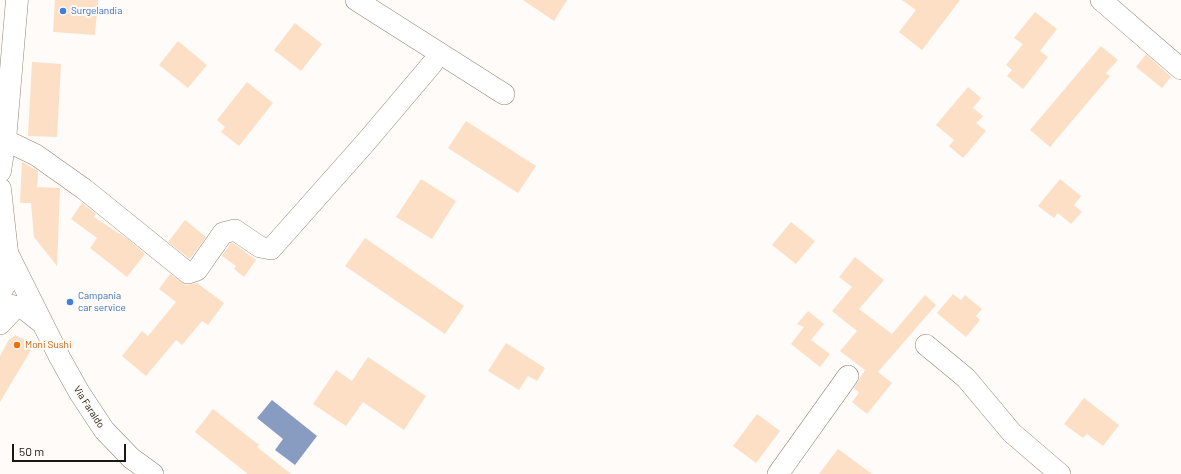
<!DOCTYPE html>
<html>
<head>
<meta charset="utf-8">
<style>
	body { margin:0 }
	#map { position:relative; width:1181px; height:474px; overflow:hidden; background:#fefbf8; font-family:Barlow,sans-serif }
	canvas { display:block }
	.scale { position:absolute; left:12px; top:444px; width:114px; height:18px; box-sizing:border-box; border:2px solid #1b1711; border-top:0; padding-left:5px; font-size:12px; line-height:14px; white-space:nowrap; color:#1b1711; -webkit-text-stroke:3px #fefbf8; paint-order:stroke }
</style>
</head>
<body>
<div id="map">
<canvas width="1181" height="474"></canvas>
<div class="scale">50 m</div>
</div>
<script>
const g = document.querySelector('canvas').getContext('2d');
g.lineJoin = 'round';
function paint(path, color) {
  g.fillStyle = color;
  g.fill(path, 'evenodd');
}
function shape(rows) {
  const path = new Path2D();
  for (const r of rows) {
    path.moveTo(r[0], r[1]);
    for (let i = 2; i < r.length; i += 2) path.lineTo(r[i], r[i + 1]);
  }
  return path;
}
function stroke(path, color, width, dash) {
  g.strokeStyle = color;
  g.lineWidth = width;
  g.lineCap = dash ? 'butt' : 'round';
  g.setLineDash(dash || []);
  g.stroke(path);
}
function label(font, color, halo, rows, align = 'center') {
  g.font = font + ' Barlow,sans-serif';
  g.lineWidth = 4;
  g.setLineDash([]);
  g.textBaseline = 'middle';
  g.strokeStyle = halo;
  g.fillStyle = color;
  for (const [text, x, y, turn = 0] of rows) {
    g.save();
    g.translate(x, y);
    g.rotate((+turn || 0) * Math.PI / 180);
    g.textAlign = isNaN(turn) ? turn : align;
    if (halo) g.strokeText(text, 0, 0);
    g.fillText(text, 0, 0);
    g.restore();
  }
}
const water = shape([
	[272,400,317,436,295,465,275,450,283,439,257,418]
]);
const building = shape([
	[55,0,98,0,95,35,53,32],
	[523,0,567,0,554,21],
	[902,0,960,0,922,50,899,32,916,10],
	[1035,12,1057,29,1040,51,1048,57,1023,89,1007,76,1012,70,1006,65,1023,44,1014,38],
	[295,23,322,44,301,71,274,50],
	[178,41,207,65,188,88,159,65],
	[1101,46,1118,60,1106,73,1110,76,1050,147,1030,130],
	[1146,54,1171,77,1162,88,1136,67],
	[32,62,61,64,57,137,28,136],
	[247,82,273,103,239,146,221,132,225,127,217,120],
	[968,87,981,98,973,108,983,116,976,123,986,131,963,158,949,146,954,140,936,125],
	[466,121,536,166,518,193,448,148],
	[22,162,38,171,37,187,60,188,57,266,34,237,31,203,20,203],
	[421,179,456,201,432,239,396,217],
	[1060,179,1081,196,1074,205,1082,212,1071,224,1058,213,1054,218,1038,206],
	[82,203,96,214,94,217,129,240,145,254,127,277,90,248,97,238,71,219],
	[185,220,206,237,190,259,168,242],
	[791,222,815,241,796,264,772,245],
	[365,238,464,306,445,334,345,266],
	[231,243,233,243,256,260,244,277,234,269,236,266,222,256],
	[855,257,884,280,859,309,892,334,925,295,936,305,878,372,892,383,867,414,852,402,859,393,854,388,865,370,840,351,857,331,832,311,852,287,839,277],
	[170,274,186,285,197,283,224,303,208,325,202,321,182,345,176,340,146,376,122,356,142,331,148,336,176,302,159,289],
	[953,294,961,300,965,295,982,309,976,316,980,320,966,337,937,313],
	[808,311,824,324,811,340,830,354,820,367,791,344,804,327,797,324],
	[15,335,34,345,0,402,0,356,8,341],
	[506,343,545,368,537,381,528,376,519,390,488,371],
	[368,357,426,396,404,430,363,402,346,426,313,404,336,370,352,381],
	[1084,398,1119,425,1103,446,1087,434,1083,438,1064,424],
	[213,409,259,445,257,447,291,474,248,474,195,432],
	[757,414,780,431,756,463,733,446],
	[838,449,872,474,819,474]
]);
const minor = shape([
	[356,0,504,94],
	[1101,0,1181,69],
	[5,140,36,155,84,189,188,273,197,270,223,233,235,230,260,247,271,249,366,142,432,64],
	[7,252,60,358,79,392,104,430,131,458,153,474],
	[0,302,24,309,42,323],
	[0,324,16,307],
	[926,345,966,378,1012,433,1060,474],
	[778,474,848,376]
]);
const major = shape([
	[0,171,5,140,17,0],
	[0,189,7,252],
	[0,242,7,252,10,266,7,281,0,292]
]);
const markers = [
	[63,11,4,"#3f7fe0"],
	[70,302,4,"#3f7fe0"],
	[17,345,4,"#e8710a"]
];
const shopNames = [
	["Surgelandia",71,11],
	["Campania",78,296],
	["car service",78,308]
];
const foodNames = [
	["Moni Sushi",25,345]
];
const streetNames = [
	["Via Faraldo",89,407,57]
];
paint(water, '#889cc1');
paint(building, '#fddfc6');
stroke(minor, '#928676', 22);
stroke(major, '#928676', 23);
stroke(minor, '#fff', 21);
stroke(major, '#fff', 22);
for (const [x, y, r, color] of markers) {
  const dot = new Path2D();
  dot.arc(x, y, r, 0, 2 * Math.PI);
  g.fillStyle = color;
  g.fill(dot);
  stroke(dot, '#fefbf8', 1.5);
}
label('10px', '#366cbe', '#fefbf8', shopNames, 'left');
label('10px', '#c56008', '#fefbf8', foodNames, 'left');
label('10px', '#1b1711', '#fefbf8', streetNames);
</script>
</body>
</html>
